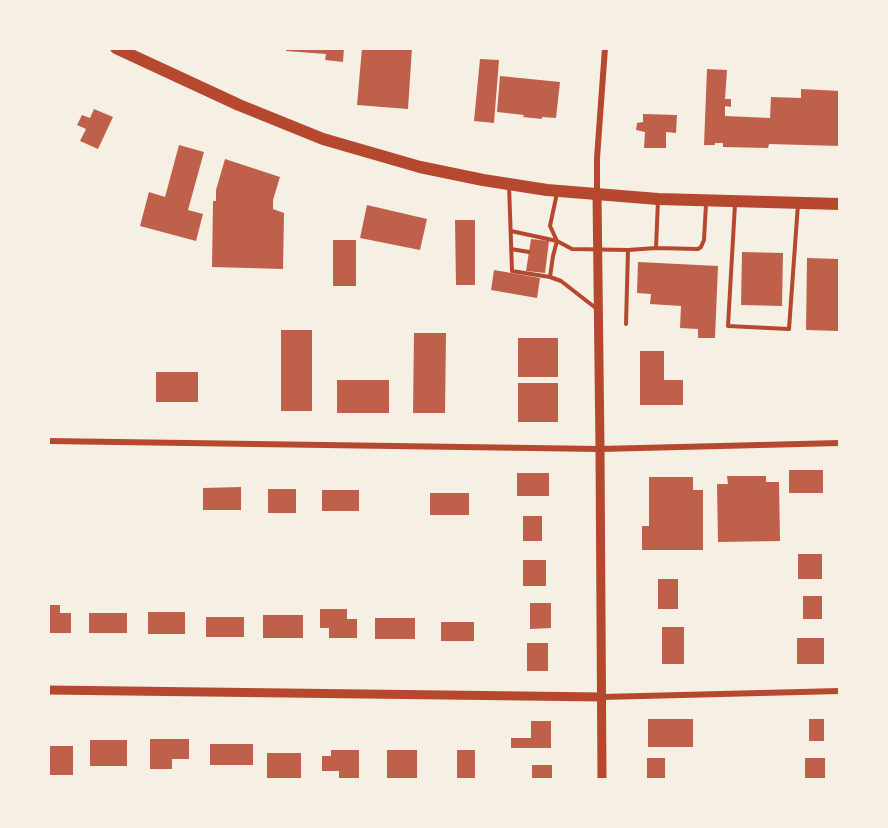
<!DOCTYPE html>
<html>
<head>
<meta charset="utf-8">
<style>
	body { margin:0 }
	#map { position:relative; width:888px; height:828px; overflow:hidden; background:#f6efe4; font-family:Figtree,sans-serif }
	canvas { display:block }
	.frame { position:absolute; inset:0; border:50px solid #f6efe4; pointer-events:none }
</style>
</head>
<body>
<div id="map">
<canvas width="888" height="828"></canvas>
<div class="frame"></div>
</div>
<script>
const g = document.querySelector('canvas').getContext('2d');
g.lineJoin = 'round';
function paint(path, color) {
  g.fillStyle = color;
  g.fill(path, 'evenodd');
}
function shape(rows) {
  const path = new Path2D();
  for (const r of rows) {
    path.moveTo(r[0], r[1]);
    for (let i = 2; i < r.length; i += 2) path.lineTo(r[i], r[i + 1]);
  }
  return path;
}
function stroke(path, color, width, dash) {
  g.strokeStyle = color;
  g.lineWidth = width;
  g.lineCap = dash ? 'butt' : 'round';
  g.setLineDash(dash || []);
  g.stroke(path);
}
const building = shape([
	[286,48,344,48,343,62,325,60,326,54,286,51],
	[362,48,412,48,408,109,357,105],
	[480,59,499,60,494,123,474,121],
	[707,69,727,70,725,99,731,99,731,107,725,106,725,116,770,118,771,97,801,98,801,89,840,91,840,146,769,144,768,148,723,147,723,143,715,143,715,145,704,145],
	[500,76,560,82,556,118,542,117,542,119,523,117,524,115,497,112],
	[94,109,113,117,98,149,80,141,86,129,77,125,82,115,90,118],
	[643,114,677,115,676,133,666,132,666,148,644,148,645,132,636,130,637,123,643,122],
	[179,145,204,152,188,210,203,214,196,241,140,226,149,192,165,197],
	[225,159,280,177,273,200,273,209,284,213,283,269,212,267,213,201,216,201,216,190],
	[367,205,427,219,420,250,360,238],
	[455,220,475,220,475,285,456,285],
	[531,239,549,241,545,273,526,271],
	[333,240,356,240,356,286,333,286],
	[742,252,783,253,782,306,741,305],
	[807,258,840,259,840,331,806,330],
	[638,262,718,266,715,338,698,338,698,329,680,328,681,306,650,304,651,294,637,293],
	[494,270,540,278,537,298,491,290],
	[281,330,312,330,312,411,281,411],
	[414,333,446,333,445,413,413,413],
	[518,338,558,338,558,377,518,377],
	[640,351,664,351,664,380,683,380,683,405,640,405],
	[156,372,198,372,198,402,156,402],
	[337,380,389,380,389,413,337,413],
	[518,383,558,383,558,422,518,422],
	[789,470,823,470,823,493,789,493],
	[517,473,549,473,549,496,517,496],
	[727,476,766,476,766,482,779,482,780,541,718,542,717,484,728,484],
	[649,477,693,477,693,490,703,490,703,550,642,550,642,526,649,526],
	[241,487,241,510,203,510,203,488],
	[268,489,296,489,296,513,268,513],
	[322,490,359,490,359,511,322,511],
	[430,493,469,493,469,515,430,515],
	[523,516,542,516,542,541,523,541],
	[798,554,822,554,822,579,798,579],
	[523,560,546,560,546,586,523,586],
	[658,579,678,579,678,609,658,609],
	[803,596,822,596,822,619,803,619],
	[530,603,551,603,551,628,530,629],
	[48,605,60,605,60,613,71,613,71,633,48,633],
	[320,609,347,609,347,619,357,619,357,638,329,638,329,628,320,628],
	[148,612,185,612,185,634,148,634],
	[89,613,127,613,127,633,89,633],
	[263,615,303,615,303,638,263,638],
	[206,617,244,617,244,637,206,637],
	[375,618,415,618,415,639,375,639],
	[441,622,474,622,474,641,441,641],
	[662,627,684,627,684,664,662,664],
	[797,638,824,638,824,664,797,664],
	[527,643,548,643,548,671,527,671],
	[648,719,693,719,693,747,648,747],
	[809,719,824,719,824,741,809,741],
	[531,721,551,721,551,748,511,748,511,738,531,738],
	[150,739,189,739,189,759,172,759,172,769,150,769],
	[90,740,127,740,127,766,90,766],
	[210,744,253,744,253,765,210,765],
	[48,746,73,746,73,775,48,775],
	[331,750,359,750,359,780,339,780,339,771,322,771,322,756,331,756],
	[387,750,417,750,417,779,387,779],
	[457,750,475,750,475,780,457,780],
	[267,753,301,753,301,778,267,778],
	[647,758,665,758,665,780,647,780],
	[805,758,825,758,825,780,805,780],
	[532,765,552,765,552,780,532,780]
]);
const service = shape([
	[509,185,512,271,550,277,561,281,597,309],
	[557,193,550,226,557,241,572,249,628,250,656,248,698,249,701,247,704,240,706,204],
	[735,204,728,326,789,329,798,204],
	[511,231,557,241,553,256,550,277],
	[656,248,658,200],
	[511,249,529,252],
	[626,324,628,250]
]);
const minor = shape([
	[597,194,597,158,605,48],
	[48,441,600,449,840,443],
	[602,697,840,691]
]);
const tertiary = shape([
	[597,194,600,449,602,780],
	[48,690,602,697]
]);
const primary = shape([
	[116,48,239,105,323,139,420,167,483,180,547,190,658,199,840,204]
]);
paint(building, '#bf614a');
stroke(service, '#b5482f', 4);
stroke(minor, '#b5482f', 6);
stroke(tertiary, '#b5482f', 9);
stroke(primary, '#b5482f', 12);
</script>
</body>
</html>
